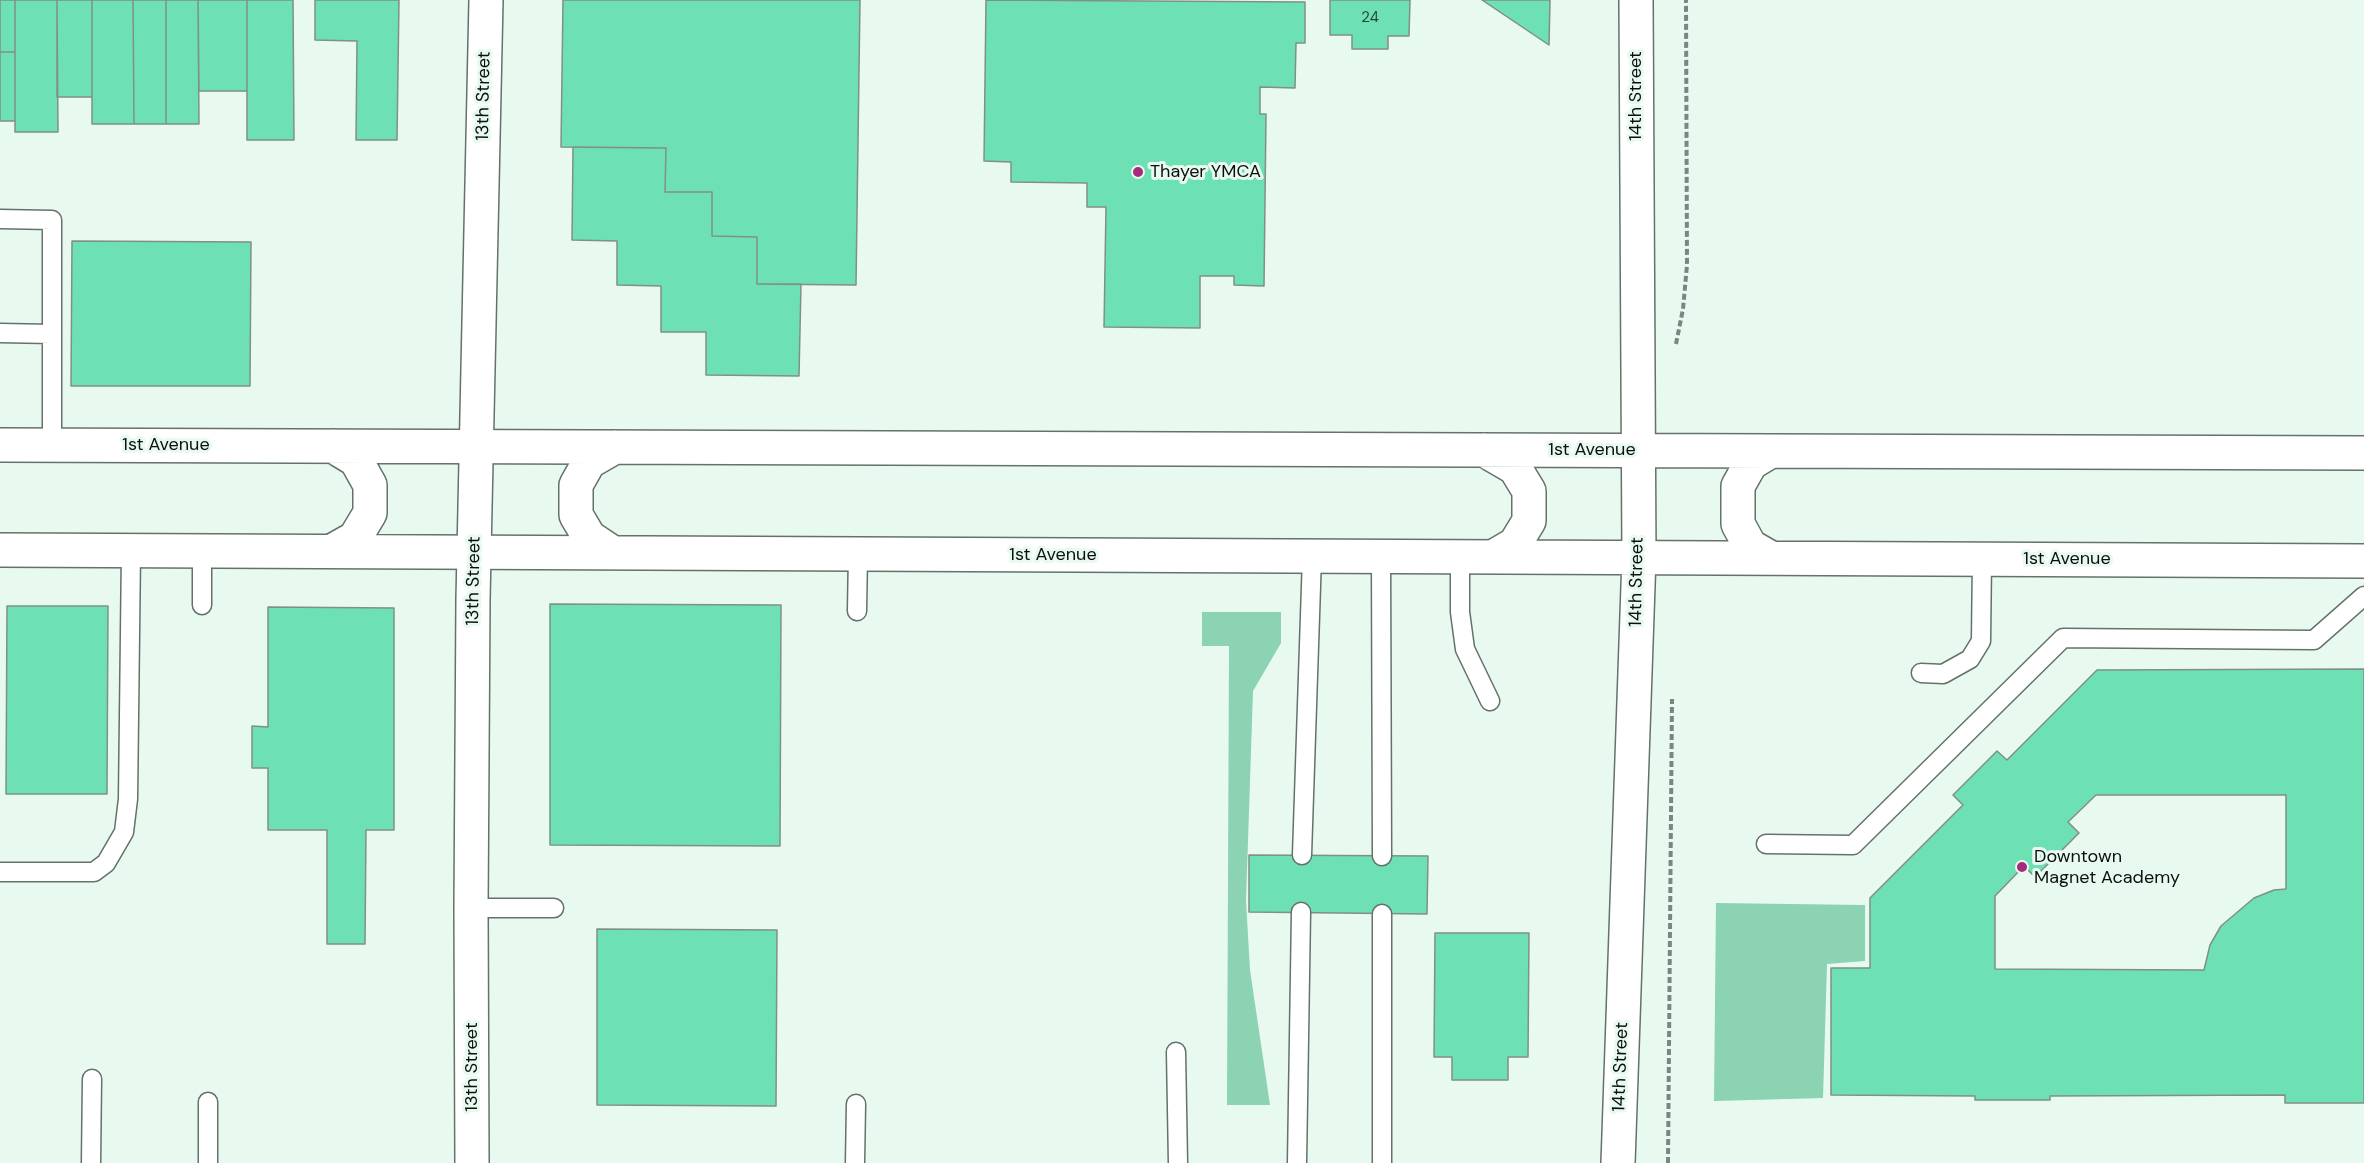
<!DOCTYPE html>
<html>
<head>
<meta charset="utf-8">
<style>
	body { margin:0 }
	canvas { display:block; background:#e8f9f0 }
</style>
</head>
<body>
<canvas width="2364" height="1163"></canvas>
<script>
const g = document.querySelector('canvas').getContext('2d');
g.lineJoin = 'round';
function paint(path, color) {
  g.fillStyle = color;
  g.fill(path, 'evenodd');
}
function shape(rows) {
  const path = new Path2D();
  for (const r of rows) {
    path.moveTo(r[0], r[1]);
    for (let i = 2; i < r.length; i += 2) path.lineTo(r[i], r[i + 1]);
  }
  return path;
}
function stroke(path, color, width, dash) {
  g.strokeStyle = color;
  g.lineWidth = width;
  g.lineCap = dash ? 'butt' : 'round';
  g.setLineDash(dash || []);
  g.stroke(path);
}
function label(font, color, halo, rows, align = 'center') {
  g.font = font + ' "DM Sans",sans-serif';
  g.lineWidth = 6;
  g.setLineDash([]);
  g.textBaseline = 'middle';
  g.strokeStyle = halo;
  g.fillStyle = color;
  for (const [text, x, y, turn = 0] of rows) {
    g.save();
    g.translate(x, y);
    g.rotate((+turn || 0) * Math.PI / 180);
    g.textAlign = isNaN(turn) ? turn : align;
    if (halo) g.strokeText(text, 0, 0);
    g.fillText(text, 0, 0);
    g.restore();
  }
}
const green = shape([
	[1202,612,1281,612,1281,643,1253,691,1246,901,1250,970,1270,1105,1227,1105,1229,646,1202,646],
	[1716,903,1865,905,1865,961,1827,964,1823,1098,1714,1101]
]);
const building = shape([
	[0,0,15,0,15,52,0,52,0,0],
	[15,0,57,0,58,132,15,132,15,0],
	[57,0,92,0,92,97,57,97,57,0],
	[92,0,133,0,134,124,92,124,92,0],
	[133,0,166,0,166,124,134,124,133,0],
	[166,0,198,0,199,124,166,124,166,0],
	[198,0,247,0,247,91,199,91,198,0],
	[247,0,293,0,294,140,247,140,247,0],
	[315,0,399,0,397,140,356,140,357,41,315,40,315,0],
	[563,0,860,0,856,285,757,284,757,237,712,236,712,192,665,192,666,148,561,147,563,0],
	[986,0,1305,2,1305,43,1296,43,1295,88,1260,87,1260,114,1266,114,1264,286,1234,285,1234,276,1200,276,1200,328,1104,327,1106,207,1087,207,1087,183,1011,182,1011,162,984,161,986,0],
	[1330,0,1410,0,1409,36,1388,36,1388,49,1352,49,1352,35,1330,35,1330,0],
	[1482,0,1550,0,1549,45,1482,0],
	[0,52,15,52,15,121,0,121,0,52],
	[573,147,666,148,665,192,712,192,712,236,757,237,757,284,801,284,799,376,706,375,706,332,661,332,661,286,617,285,617,241,572,240,573,147],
	[72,241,251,242,250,386,71,386,72,241],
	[550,604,781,605,780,846,550,845,550,604],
	[7,606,108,606,107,794,6,794,7,606],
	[268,607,394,608,394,830,366,830,365,944,327,944,327,830,268,830,268,768,252,768,252,726,268,727,268,607],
	[2364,669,2364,1103,2285,1103,2285,1095,2050,1096,2050,1100,1975,1100,1975,1096,1831,1095,1831,968,1870,968,1870,898,1963,805,1953,795,1997,751,2007,760,2097,670,2364,669],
	[2096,795,2286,795,2286,889,2274,890,2254,898,2221,926,2210,945,2204,970,1995,969,1995,896,2024,866,2035,877,2079,833,2068,822,2096,795],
	[1249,855,1428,856,1427,914,1249,912,1249,855],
	[597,929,777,930,776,1106,597,1105,597,929],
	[1435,933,1529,933,1528,1057,1508,1057,1508,1080,1452,1080,1452,1057,1434,1057,1435,933]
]);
const path = shape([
	[1676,344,1683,309,1687,265,1686,0],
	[1668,1163,1672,699]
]);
const service = shape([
	[0,219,52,220,52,445],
	[0,333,52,334],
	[202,551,202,605],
	[1381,556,1382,856],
	[1460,557,1460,612,1465,649,1490,701],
	[857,611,858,554],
	[1921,673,1943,674,1970,659,1981,641,1982,559],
	[1766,844,1853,845,2063,638,2314,640,2364,596],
	[1302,855,1312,556],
	[0,872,94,872,106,863,124,832,128,799,131,551],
	[471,908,554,908],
	[1382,914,1382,1163],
	[1176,1052,1178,1163],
	[208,1102,208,1163],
	[91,1163,92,1079],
	[855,1163,856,1104],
	[1297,1163,1301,912]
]);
const minor = shape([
	[0,445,2364,453],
	[1484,450,1515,468,1529,491,1529,521,1515,544,1493,557],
	[0,550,2364,561],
	[332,551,355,538,370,513,370,485,356,460,333,446],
	[613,553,589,537,576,515,576,485,589,462,615,447],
	[1771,558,1750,546,1738,524,1738,486,1751,463,1771,451],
	[1618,1163,1639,557,1636,0]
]);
const primary = shape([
	[472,1163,471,908,473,599,486,0]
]);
const markers = [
	[1138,172,6,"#a72b7d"],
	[2022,867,6,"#a72b7d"]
];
const numberNames = [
	["24",1370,18]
];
const streetNames = [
	["13th Street",484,96,-89],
	["14th Street",1636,96,-90],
	["1st Avenue",166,445],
	["1st Avenue",1592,450],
	["1st Avenue",1053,555],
	["1st Avenue",2067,559],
	["13th Street",474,581,-89],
	["14th Street",1637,582,-89],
	["13th Street",472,1067,-90],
	["14th Street",1621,1067,-88]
];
const poiNames = [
	["Thayer YMCA",1150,172],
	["Downtown",2034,857],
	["Magnet Academy",2034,878]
];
paint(green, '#8bd3b3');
paint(building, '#6de1b3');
stroke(building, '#809088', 1.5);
stroke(service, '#64726b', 21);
stroke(minor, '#64726b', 36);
stroke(primary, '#64726b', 36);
stroke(path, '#7b8680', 4, [6, 3]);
stroke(service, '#fff', 18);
stroke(minor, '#fff', 33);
stroke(primary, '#fff', 33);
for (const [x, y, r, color] of markers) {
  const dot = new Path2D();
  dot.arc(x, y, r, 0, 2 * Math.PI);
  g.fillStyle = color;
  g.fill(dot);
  stroke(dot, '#e8f9f0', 2);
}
label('15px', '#244437', null, numberNames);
label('18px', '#0b100e', '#e8f9f0', streetNames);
label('18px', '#0b100e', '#e8f9f0', poiNames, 'left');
</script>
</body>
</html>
